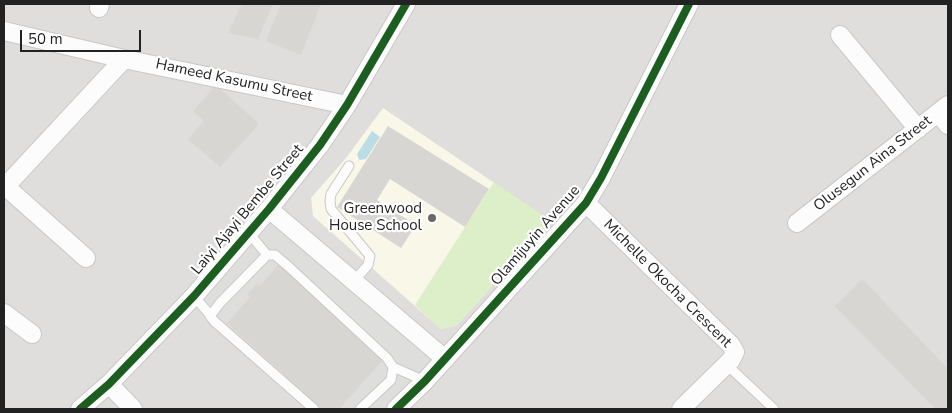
<!DOCTYPE html>
<html>
<head>
<meta charset="utf-8">
<style>
	body { margin:0 }
	#map { position:relative; width:952px; height:413px; overflow:hidden; background:#f0eeeb; font-family:"Nunito Sans",sans-serif }
	canvas { display:block }
	.frame { position:absolute; inset:0; border:5px solid #222; pointer-events:none }
	.scale { position:absolute; left:20px; top:30px; width:121px; height:22px; box-sizing:border-box; border:2px solid #222; border-top:0; padding-left:6px; font-size:15px; line-height:18px; white-space:nowrap; color:#222; -webkit-text-stroke:4px #fff; paint-order:stroke }
</style>
</head>
<body>
<div id="map">
<canvas width="952" height="413"></canvas>
<div class="frame"></div>
<div class="scale">50 m</div>
</div>
<script>
const g = document.querySelector('canvas').getContext('2d');
g.lineJoin = 'round';
function paint(path, color) {
  g.fillStyle = color;
  g.fill(path, 'evenodd');
}
function shape(rows) {
  const path = new Path2D();
  for (const r of rows) {
    path.moveTo(r[0], r[1]);
    for (let i = 2; i < r.length; i += 2) path.lineTo(r[i], r[i + 1]);
  }
  return path;
}
function stroke(path, color, width, dash) {
  g.strokeStyle = color;
  g.lineWidth = width;
  g.lineCap = dash ? 'butt' : 'round';
  g.setLineDash(dash || []);
  g.stroke(path);
}
function label(font, color, halo, rows, align = 'center') {
  g.font = font + ' "Nunito Sans",sans-serif';
  g.lineWidth = 4.5;
  g.setLineDash([]);
  g.textBaseline = 'middle';
  g.strokeStyle = halo;
  g.fillStyle = color;
  for (const [text, x, y, turn = 0] of rows) {
    g.save();
    g.translate(x, y);
    g.rotate((+turn || 0) * Math.PI / 180);
    g.textAlign = isNaN(turn) ? turn : align;
    if (halo) g.strokeText(text, 0, 0);
    g.fillText(text, 0, 0);
    g.restore();
  }
}
const residential = shape([
	[4,4,948,4,948,409,4,409]
]);
const education = shape([
	[383,108,551,221,457,325,441,329,313,216,311,198,346,158]
]);
const religious = shape([
	[271,220,432,362,388,409,308,409,192,308]
]);
const grass = shape([
	[494,182,551,221,457,325,441,329,415,305]
]);
const water = shape([
	[372,131,380,137,366,159,359,160,357,154]
]);
const building = shape([
	[242,4,273,4,258,39,228,33],
	[281,4,321,4,301,55,266,41],
	[216,85,259,124,220,167,188,139,204,121,193,111],
	[388,126,489,189,465,227,390,179,377,200,416,225,401,248,337,207],
	[279,264,384,359,339,409,322,409,227,323,250,297,247,294,257,284,260,286],
	[862,279,948,369,948,409,935,409,835,306]
]);
const service = shape([
	[349,166,331,194,330,201,331,209,370,256,368,265,354,281],
	[249,233,267,255],
	[194,296,210,315],
	[726,364,774,409],
	[393,367,425,381],
	[314,409,214,321,210,316,220,303,267,255,275,255,289,267,387,358,393,367,391,380,360,409]
]);
const minor = shape([
	[99,8,100,4],
	[4,31,124,59,347,105],
	[840,35,918,129],
	[939,113,948,125],
	[5,186,86,258],
	[4,188,124,59],
	[586,203,731,345,735,352,731,360,681,409],
	[269,209,444,358],
	[797,223,948,105],
	[4,313,32,334],
	[109,384,133,409],
	[80,409,109,384,194,296,269,209,320,145,347,105,406,4],
	[396,409,425,381,586,203,601,178,689,4]
]);
const cycleway = shape([
	[80,409,109,384,194,296,269,209,320,145,347,105,406,4],
	[396,409,425,381,586,203,601,178,689,4]
]);
const markers = [
	[432,218,5,"#6a6968"]
];
const streetNames = [
	["Hameed Kasumu Street",234,81,12],
	["Olusegun Aina Street",873,164,-38],
	["Laiyi Ajayi Bembe Street",248,210,-50],
	["Olamijuyin Avenue",536,236,-49],
	["Michelle Okocha Crescent",667,284,45]
];
const poiNames = [
	["Greenwood",422,209],
	["House School",422,226]
];
paint(residential, '#dfdedc');
paint(education, '#f8f7e8');
paint(religious, '#dededc');
paint(grass, '#dcefc8');
paint(water, '#bcdce6');
paint(building, '#d8d6d3');
stroke(service, '#c9c8c7', 11);
stroke(minor, '#c9c8c7', 20);
stroke(service, '#fdfcfc', 9);
stroke(minor, '#fdfcfc', 18);
stroke(cycleway, '#1b5e20', 8);
for (const [x, y, r, color] of markers) {
  const dot = new Path2D();
  dot.arc(x, y, r, 0, 2 * Math.PI);
  g.fillStyle = color;
  g.fill(dot);
  stroke(dot, '#fff', 2);
}
label('15px', '#222', '#fff', streetNames);
label('15px', '#222', '#fff', poiNames, 'right');
</script>
</body>
</html>
